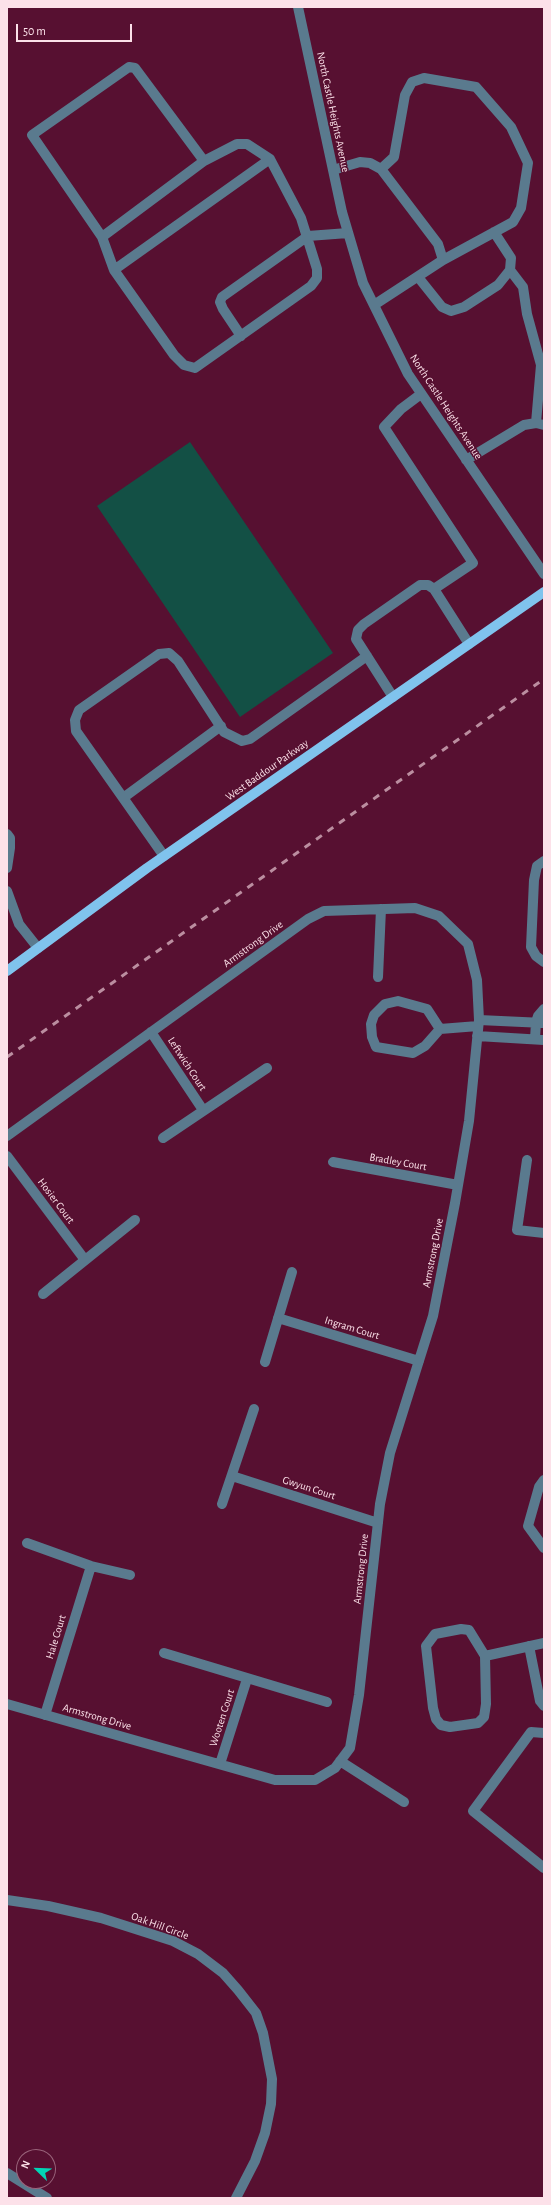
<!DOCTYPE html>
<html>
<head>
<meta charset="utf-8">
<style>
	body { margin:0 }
	#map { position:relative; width:551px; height:2205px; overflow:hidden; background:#571031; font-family:"Alegreya Sans",sans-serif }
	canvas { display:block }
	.frame { position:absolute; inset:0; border:8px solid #fce1e9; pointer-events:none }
	.north { position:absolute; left:16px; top:2149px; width:40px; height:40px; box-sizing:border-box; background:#571031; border:1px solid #99647b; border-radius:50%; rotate:293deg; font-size:11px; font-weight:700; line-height:16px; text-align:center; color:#fce1e9 }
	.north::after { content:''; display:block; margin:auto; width:14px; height:18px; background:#02d5b6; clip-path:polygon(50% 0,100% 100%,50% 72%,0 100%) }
	.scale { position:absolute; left:16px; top:24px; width:116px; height:18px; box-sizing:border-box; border:2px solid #fce1e9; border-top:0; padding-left:5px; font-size:12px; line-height:14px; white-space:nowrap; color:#fce1e9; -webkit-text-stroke:3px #571031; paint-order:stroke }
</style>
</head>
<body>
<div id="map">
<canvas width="551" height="2205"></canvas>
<div class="frame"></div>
<div class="north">N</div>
<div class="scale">50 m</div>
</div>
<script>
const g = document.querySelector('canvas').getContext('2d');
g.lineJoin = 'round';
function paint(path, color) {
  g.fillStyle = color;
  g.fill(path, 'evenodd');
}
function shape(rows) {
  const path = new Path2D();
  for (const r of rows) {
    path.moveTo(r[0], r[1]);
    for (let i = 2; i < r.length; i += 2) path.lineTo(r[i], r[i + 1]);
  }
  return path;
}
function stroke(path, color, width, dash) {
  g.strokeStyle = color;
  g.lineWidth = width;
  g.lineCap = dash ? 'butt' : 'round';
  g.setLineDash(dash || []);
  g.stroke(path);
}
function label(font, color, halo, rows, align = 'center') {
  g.font = font + ' "Alegreya Sans",sans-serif';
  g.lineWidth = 3;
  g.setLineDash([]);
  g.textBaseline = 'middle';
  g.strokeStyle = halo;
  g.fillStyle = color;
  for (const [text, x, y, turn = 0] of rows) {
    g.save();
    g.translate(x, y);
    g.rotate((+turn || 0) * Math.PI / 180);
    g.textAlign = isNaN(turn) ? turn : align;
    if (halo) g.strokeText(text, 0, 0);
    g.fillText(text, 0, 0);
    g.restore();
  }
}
const building = shape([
	[190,442,333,653,240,717,97,506]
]);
const minor = shape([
	[298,7,342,212,363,283,408,374,544,574],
	[381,169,394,157,405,95,412,82,424,78,476,87,511,127,528,163,521,208,513,222,443,260],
	[333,170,360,162,370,163,381,169,438,244,443,260,374,305],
	[102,237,204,161],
	[114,270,270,159,301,218,317,269,317,278,311,286,195,368,184,365,174,355,114,270,102,237,32,135,129,67,135,68,204,161,237,144,247,144,270,159],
	[510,270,523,287,527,314,541,365,536,423],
	[418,277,442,307,451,311,464,307,498,285,510,270,511,258,494,232],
	[241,336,223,309,220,302,222,297,308,236,348,233],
	[421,394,401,409,384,427,473,563,434,589,469,644],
	[466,460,524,425,536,423,544,425],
	[393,697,356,639,358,630,364,624,420,585,428,585,434,589],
	[123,798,221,726],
	[7,834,10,838,10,848,7,868],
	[164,856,76,731,75,720,79,710,159,654,169,653,178,661,224,732,242,741,250,739,367,656],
	[544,861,537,866,534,880,531,947,536,956,544,962],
	[7,891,19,924,38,948],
	[378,977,381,909],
	[479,1020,544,1023],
	[440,1029,427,1009,398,1001,385,1004,374,1015,371,1024,372,1037,376,1047,413,1053,425,1046,440,1029,478,1026],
	[151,1032,203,1110],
	[477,1036,544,1040],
	[535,1039,536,1022,538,1016,544,1009],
	[7,1136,308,919,324,911,415,908,439,916,468,944,477,980,479,1020,469,1121,455,1203,433,1316,390,1453,380,1504,359,1695,350,1748,335,1768,315,1780,275,1780,7,1704],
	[163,1138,267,1068],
	[7,1156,85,1260],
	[527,1160,517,1230,544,1233],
	[333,1162,458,1185],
	[43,1294,135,1220],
	[278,1318,419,1361],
	[265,1362,292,1272],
	[232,1476,378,1523],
	[544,1480,539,1487,528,1526,544,1548],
	[222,1504,254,1409],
	[27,1543,91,1566,130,1575],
	[461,1629,469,1630,485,1656,486,1704,484,1717,478,1723,450,1727,441,1725,436,1719,433,1708,426,1646,435,1634,461,1629],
	[529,1646,540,1701,544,1706],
	[164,1653,327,1702],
	[485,1656,544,1643],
	[45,1715,91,1566],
	[544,1733,531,1732,473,1811,544,1868],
	[340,1761,404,1802],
	[220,1764,247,1679],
	[7,1900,48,1906,101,1918,173,1941,198,1954,223,1973,238,1990,256,2013,263,2033,272,2079,271,2104,265,2133,255,2161,236,2198],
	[7,2173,47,2198]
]);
const major = shape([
	[7,971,147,868,544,592]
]);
const rail = shape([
	[7,1057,544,679]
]);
const streetNames = [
	["North Castle Heights Avenue",333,112,78],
	["North Castle Heights Avenue",446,407,57],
	["West Baddour Parkway",267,770,-35],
	["Armstrong Drive",253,944,-36],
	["Leftwich Court",187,1064,57],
	["Bradley Court",398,1162,10],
	["Hosier Court",56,1201,53],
	["Armstrong Drive",433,1253,-79],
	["Ingram Court",352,1328,17],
	["Gwyun Court",309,1488,18],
	["Armstrong Drive",361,1569,-84],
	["Hale Court",56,1637,-73],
	["Armstrong Drive",97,1717,16],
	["Wooten Court",222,1718,-72],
	["Oak Hill Circle",160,1926,20]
];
paint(building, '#135045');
stroke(minor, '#5a7a8e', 10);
stroke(major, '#80c3ed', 10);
stroke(rail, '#bb8ea0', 3, [7, 7]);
label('11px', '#fce1e9', '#571031', streetNames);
</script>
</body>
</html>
